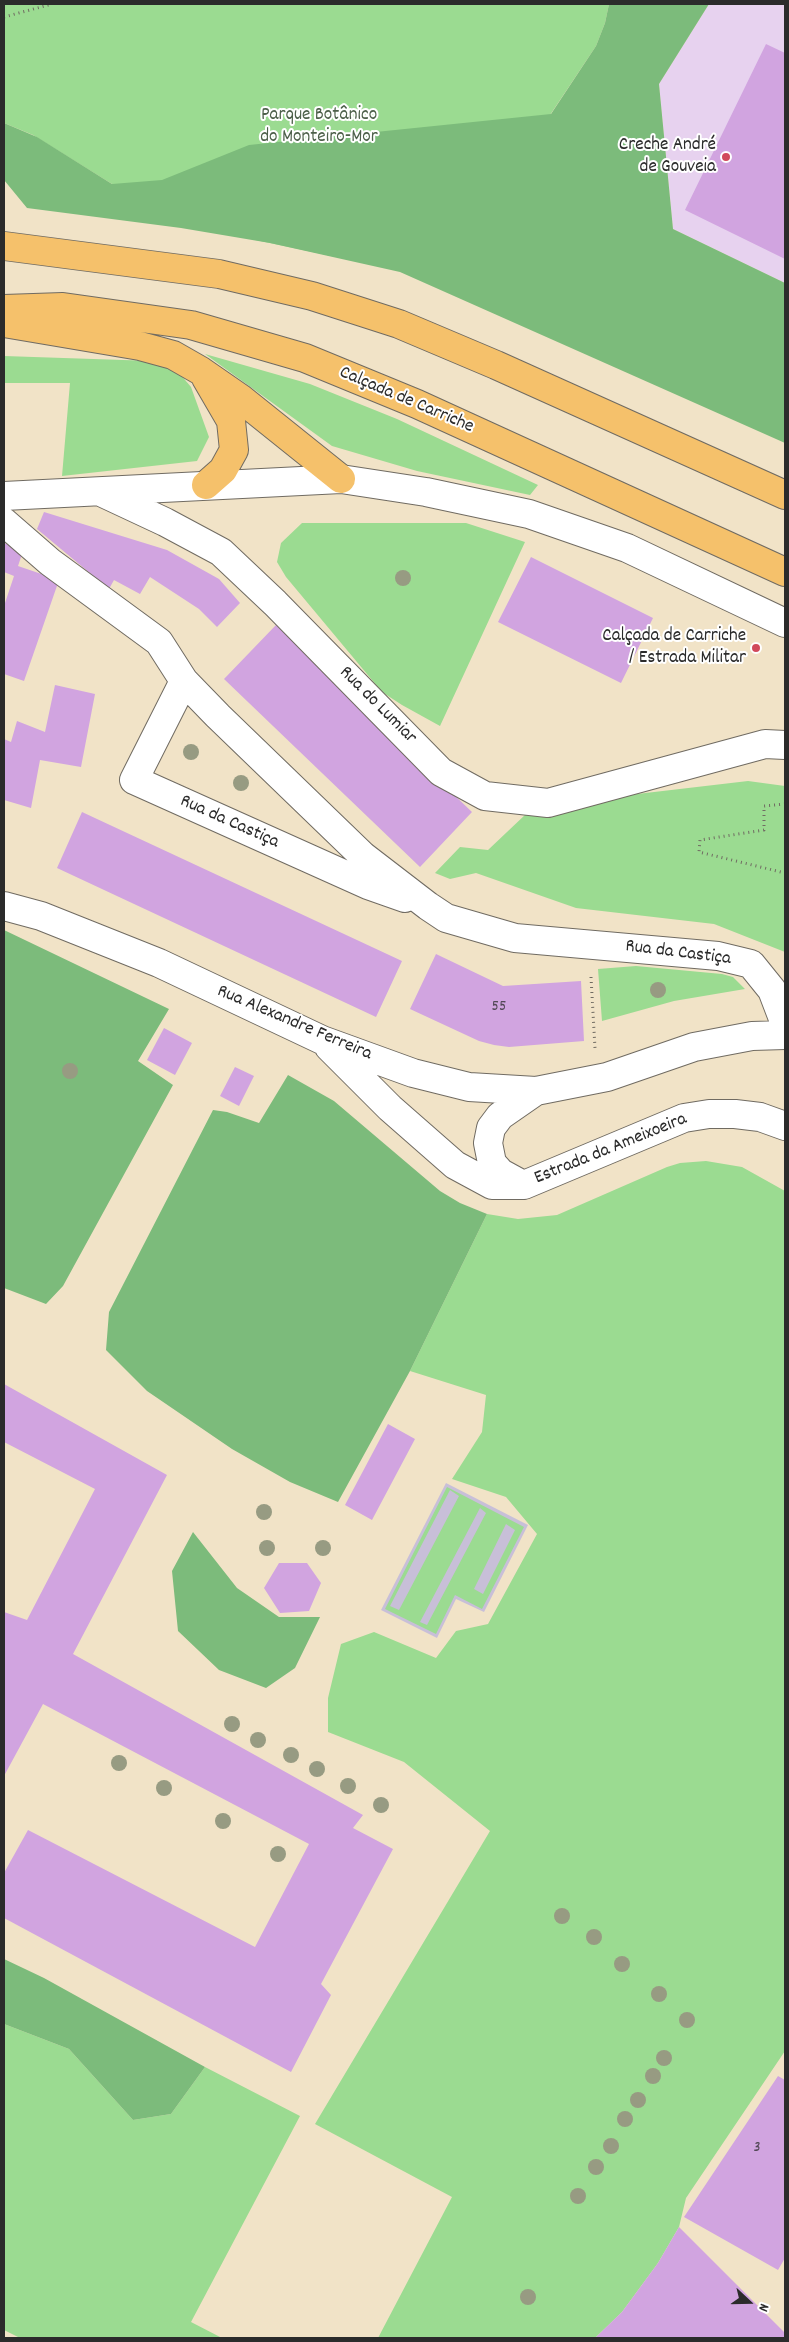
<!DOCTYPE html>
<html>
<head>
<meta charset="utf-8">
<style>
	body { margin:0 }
	#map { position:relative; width:789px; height:2342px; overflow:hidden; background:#f1e3c7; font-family:Dekko,sans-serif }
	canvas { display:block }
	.frame { position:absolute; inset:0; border:5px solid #2b2b2b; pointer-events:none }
	.north { position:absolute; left:724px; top:2277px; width:50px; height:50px; -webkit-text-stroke:4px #fff; paint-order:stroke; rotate:111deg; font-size:14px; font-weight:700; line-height:20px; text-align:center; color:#2b2b2b }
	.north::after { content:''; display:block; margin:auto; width:18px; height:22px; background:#2b2b2b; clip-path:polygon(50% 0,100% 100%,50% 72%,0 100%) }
</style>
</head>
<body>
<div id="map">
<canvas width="789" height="2342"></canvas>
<div class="frame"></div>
<div class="north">N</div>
</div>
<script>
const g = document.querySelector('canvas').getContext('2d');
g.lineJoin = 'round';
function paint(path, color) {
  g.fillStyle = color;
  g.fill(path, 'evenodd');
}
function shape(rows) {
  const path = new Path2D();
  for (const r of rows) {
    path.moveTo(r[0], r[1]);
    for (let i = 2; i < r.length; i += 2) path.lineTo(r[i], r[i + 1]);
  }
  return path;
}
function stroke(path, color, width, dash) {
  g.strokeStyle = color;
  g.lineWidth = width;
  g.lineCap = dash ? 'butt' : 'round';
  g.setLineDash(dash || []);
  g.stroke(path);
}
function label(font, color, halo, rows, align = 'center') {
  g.font = font + ' Dekko,sans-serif';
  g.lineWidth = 4;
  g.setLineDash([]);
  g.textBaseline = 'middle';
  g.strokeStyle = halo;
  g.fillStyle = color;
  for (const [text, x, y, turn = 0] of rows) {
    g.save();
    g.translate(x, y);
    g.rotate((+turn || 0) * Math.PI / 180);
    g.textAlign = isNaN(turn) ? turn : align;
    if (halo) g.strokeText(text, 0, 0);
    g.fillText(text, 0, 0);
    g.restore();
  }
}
const built = shape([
	[709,4,785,4,785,283,673,229,659,84]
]);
const industrial = shape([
	[446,1483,528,1525,484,1612,456,1599,437,1638,381,1610]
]);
const green = shape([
	[4,4,609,4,605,23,596,46,536,136,336,257,175,223,33,135,4,123],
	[205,354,310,384,397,419,538,485,530,495,417,471,332,446],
	[4,356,153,361,174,367,191,387,209,437,197,461,62,476,70,383,4,383],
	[302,523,466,523,525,542,440,726,402,705,382,692,286,577,277,562,281,543],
	[748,781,785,786,785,952,714,924,576,908,476,873,450,879,435,873,460,847,488,850,526,814,603,798],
	[636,966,722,974,733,977,745,989,674,1001,602,1021,598,969],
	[706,1161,742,1167,785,1191,785,2051,686,2198,679,2227,658,2263,622,2312,595,2338,378,2338,452,2197,315,2124,490,1831,404,1762,328,1732,328,1698,341,1644,374,1632,436,1658,456,1631,488,1624,537,1534,506,1497,452,1479,482,1432,486,1395,410,1371,487,1214,518,1219,557,1215,667,1167,680,1163],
	[447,1487,524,1527,482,1609,455,1595,436,1634,385,1609],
	[450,1490,459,1496,399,1610,390,1606],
	[480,1508,486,1513,427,1625,420,1622],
	[506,1524,515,1530,483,1594,474,1589],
	[4,2024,69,2049,133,2120,171,2114,205,2067,300,2116,191,2322,222,2338,20,2338,4,2330]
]);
const forest = shape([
	[609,4,709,4,659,84,673,229,785,283,785,443,400,272,270,243,181,228,27,208,4,180,4,123,37,137,112,184,162,180,249,145,551,114,596,46,605,23],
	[4,930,169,1009,138,1061,173,1085,63,1286,46,1304,4,1288],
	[288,1075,334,1101,440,1191,460,1203,487,1214,410,1371,338,1502,290,1482,232,1449,147,1391,106,1350,109,1312,213,1110,227,1112,259,1123],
	[193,1532,237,1588,279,1617,320,1617,295,1668,266,1688,219,1670,178,1631,172,1571],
	[4,1959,44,1978,205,2067,171,2114,133,2120,69,2049,4,2024]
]);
const building = shape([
	[766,44,785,53,785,259,685,210],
	[44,512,167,550,219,579,240,603,217,627,199,609,150,577,140,594,114,580,109,589,37,529],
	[4,543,23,551,18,566,59,580,24,681,4,674,4,606,14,576,4,572],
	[531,557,653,618,621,683,498,622],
	[276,625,472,812,420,867,224,679],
	[55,685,95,694,81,767,40,760,31,808,4,800,4,739,11,742,17,721,45,732],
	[82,812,402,961,376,1017,57,868],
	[436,954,503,986,581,981,584,1041,509,1047,494,1045,479,1041,410,1009],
	[164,1028,192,1043,175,1075,147,1060],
	[235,1067,254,1076,239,1106,220,1096],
	[4,1384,167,1475,73,1654,363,1815,353,1828,393,1849,321,1984,331,1995,291,2072,4,1918,4,1873,28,1830,255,1947,309,1844,43,1704,4,1776,4,1612,27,1620,95,1489,4,1442],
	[388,1424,415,1439,372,1520,345,1505],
	[279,1563,307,1563,321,1583,309,1611,280,1613,264,1588],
	[778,2076,785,2080,785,2258,778,2270,684,2217],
	[679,2227,785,2333,785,2338,595,2338,622,2312,658,2263]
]);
const path = shape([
	[4,17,52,4],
	[785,804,764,806,764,830,700,840,699,852,785,873],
	[591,977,595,1048]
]);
const minor = shape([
	[103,493,165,522,221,552,275,603,441,772,485,796,548,803,765,744,785,745],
	[4,496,341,479,426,492,529,514,627,548,785,623],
	[4,522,50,562,159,642,184,681,218,716,363,856,428,906,446,918,515,938,718,956,751,964,772,990,785,1024],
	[184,681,134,780,368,885,405,898],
	[4,906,41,916,159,963,322,1040,413,1073,469,1087,536,1091,607,1077,694,1047,752,1036,785,1035],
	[329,1047,390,1108,455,1165,492,1185,524,1185,684,1118,709,1114,735,1114,760,1117,785,1126],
	[523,1185,501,1173,492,1163,488,1143,491,1128,500,1116,536,1091]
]);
const highway = shape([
	[4,246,219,274,312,296,399,324,496,365,785,495],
	[4,309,63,307,191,325,305,358,417,404,785,572],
	[4,323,140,346,173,355,201,371,240,398,341,479],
	[206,378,231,421,234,450,223,470,206,485]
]);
const trees = [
	[403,578],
	[191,752],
	[241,783],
	[658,990],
	[70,1071],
	[264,1512],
	[267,1548],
	[323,1548],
	[232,1724],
	[258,1740],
	[291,1755],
	[119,1763],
	[317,1769],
	[348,1786],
	[164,1788],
	[381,1805],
	[223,1821],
	[278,1854],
	[562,1916],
	[594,1937],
	[622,1964],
	[659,1994],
	[687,2020],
	[664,2058],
	[653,2076],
	[638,2100],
	[625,2119],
	[611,2146],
	[596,2167],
	[578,2196],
	[528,2297]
];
const markers = [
	[726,157,5,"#d1495b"],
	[756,648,5,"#d1495b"]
];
const numberNames = [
	["55",499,1008],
	["3",757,2149]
];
const parkNames = [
	["Parque Botânico",319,116],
	["do Monteiro-Mor",319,138]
];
const poiNames = [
	["Creche André",716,146],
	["de Gouveia",716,168],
	["Calçada de Carriche",746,637],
	["/ Estrada Militar",746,659]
];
const streetNames = [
	["Calçada de Carriche",406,401,23],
	["Rua do Lumiar",377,706,45],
	["Rua da Castiça",229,823,24],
	["Rua da Castiça",678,954,7],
	["Rua Alexandre Ferreira",294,1024,23],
	["Estrada da Ameixoeira",611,1150,-22]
];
paint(built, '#e7d2ef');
paint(industrial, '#c8bfd8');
paint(green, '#9bdb91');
paint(forest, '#7cbb7b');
paint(building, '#d1a4e0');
stroke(minor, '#706b62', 30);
stroke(highway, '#706b62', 30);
stroke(path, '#706b62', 3, [1, 4]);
stroke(minor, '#fff', 28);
stroke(highway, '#f5c16b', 28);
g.fillStyle = '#979b82';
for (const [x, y] of trees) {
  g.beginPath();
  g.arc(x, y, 8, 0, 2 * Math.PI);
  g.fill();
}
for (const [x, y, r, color] of markers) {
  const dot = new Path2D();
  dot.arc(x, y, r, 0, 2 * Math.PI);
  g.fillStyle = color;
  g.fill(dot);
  stroke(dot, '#fff', 2);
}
label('16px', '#544958', null, numberNames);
label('19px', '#4d604a', '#fff', parkNames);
label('19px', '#2b2b2b', '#fff', poiNames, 'right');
label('19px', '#2b2b2b', '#fff', streetNames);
</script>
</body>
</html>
